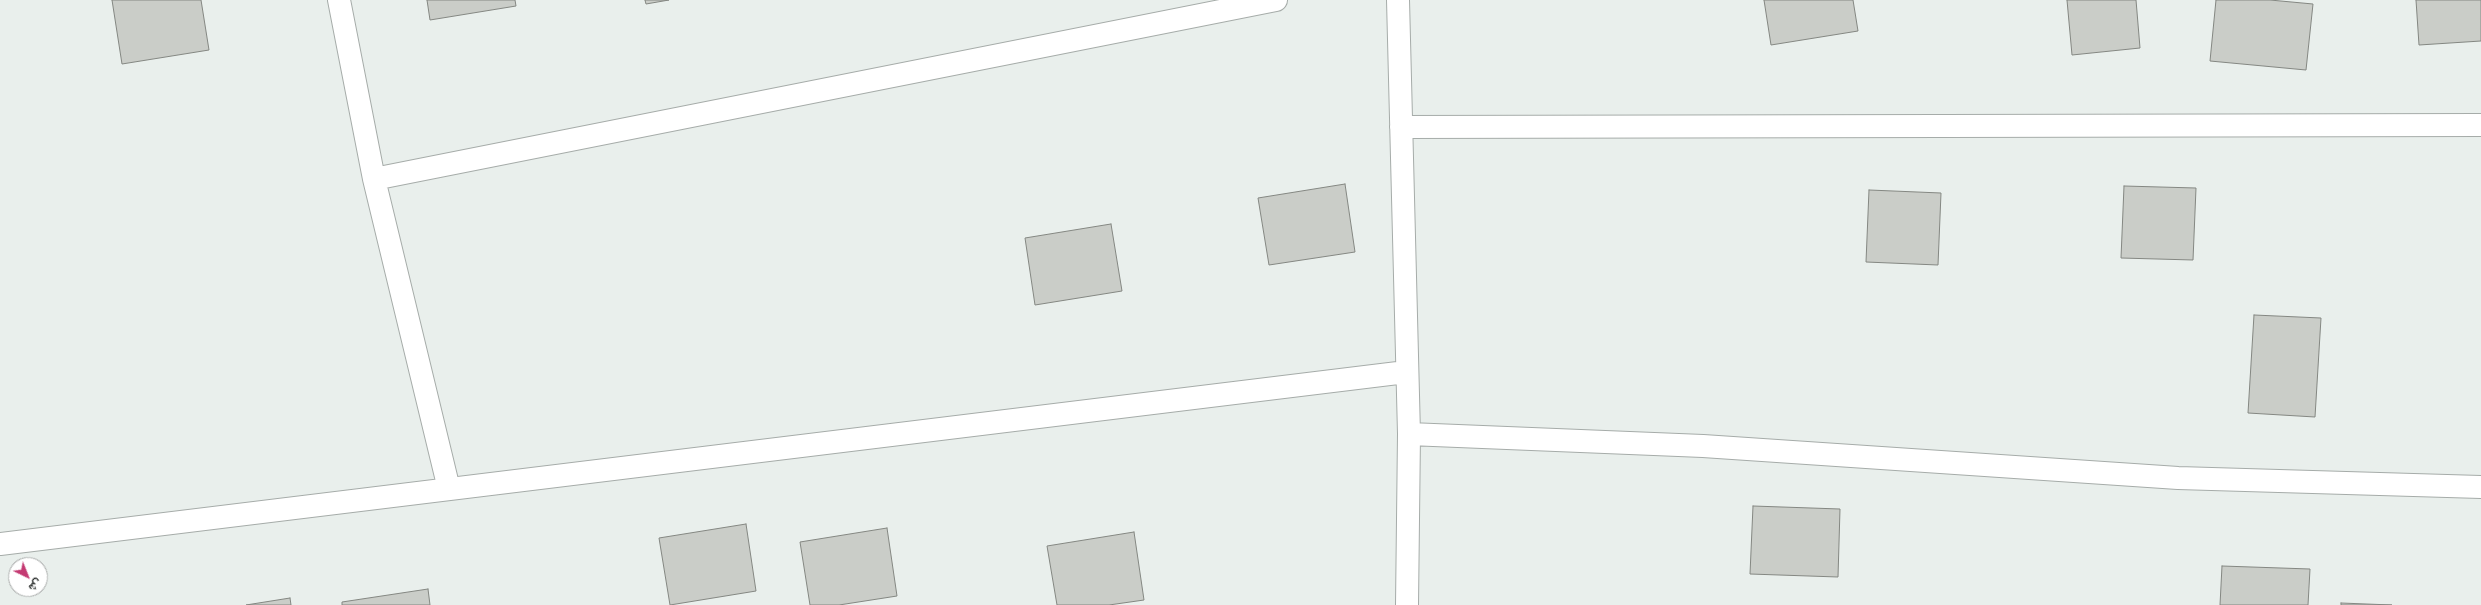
<!DOCTYPE html>
<html>
<head>
<meta charset="utf-8">
<style>
	body { margin:0 }
	#map { position:relative; width:2481px; height:605px; overflow:hidden; background:#e9efec; font-family:"IBM Plex Serif",Vazirmatn,serif }
	canvas { display:block }
	.north { position:absolute; left:8px; top:557px; width:40px; height:40px; box-sizing:border-box; background:#fff; border:1px solid #a9abaa; border-radius:50%; rotate:137deg; font-size:11px; font-weight:700; line-height:16px; text-align:center; color:#292c2b }
	.north::after { content:''; display:block; margin:auto; width:14px; height:18px; background:#c43a72; clip-path:polygon(50% 0,100% 100%,50% 72%,0 100%) }
</style>
</head>
<body>
<div id="map">
<canvas width="2481" height="605"></canvas>
<div class="north">ش</div>
</div>
<script>
const g = document.querySelector('canvas').getContext('2d');
g.lineJoin = 'round';
function paint(path, color) {
  g.fillStyle = color;
  g.fill(path, 'evenodd');
}
function shape(rows) {
  const path = new Path2D();
  for (const r of rows) {
    path.moveTo(r[0], r[1]);
    for (let i = 2; i < r.length; i += 2) path.lineTo(r[i], r[i + 1]);
  }
  return path;
}
function stroke(path, color, width, dash) {
  g.strokeStyle = color;
  g.lineWidth = width;
  g.lineCap = dash ? 'butt' : 'round';
  g.setLineDash(dash || []);
  g.stroke(path);
}
const building = shape([
	[112,0,201,0,209,50,122,64,112,0],
	[427,0,515,0,516,6,430,20,427,0],
	[645,0,669,0,646,4,645,0],
	[1764,0,1853,0,1858,31,1771,45,1764,0],
	[2067,0,2136,0,2140,48,2072,55,2067,0],
	[2216,0,2270,0,2313,4,2306,70,2210,61,2216,0],
	[2416,0,2481,0,2481,41,2419,45,2416,0],
	[1345,184,1355,252,1269,265,1258,198,1345,184],
	[2124,186,2196,188,2193,260,2121,258,2124,186],
	[1869,190,1941,193,1938,265,1866,262,1869,190],
	[1111,224,1122,291,1035,305,1025,238,1111,224],
	[2254,315,2321,318,2315,417,2248,413,2254,315],
	[1753,506,1840,509,1838,577,1750,574,1753,506],
	[746,524,756,591,670,605,659,538,746,524],
	[887,528,897,596,839,605,810,605,800,542,887,528],
	[1134,532,1144,600,1109,605,1057,605,1047,546,1134,532],
	[2222,566,2310,569,2308,605,2220,605,2222,566],
	[428,589,430,605,342,605,342,602,428,589],
	[290,598,291,605,246,605,290,598],
	[2341,603,2392,605,2341,605,2341,603]
]);
const minor = shape([
	[339,0,374,179,449,489],
	[1398,0,1409,434,1407,605],
	[1401,127,2481,125],
	[374,179,1276,0],
	[1409,434,1703,446,2178,478,2481,487],
	[0,544,1406,372]
]);
paint(building, '#cacdc8');
stroke(building, '#848782', 1);
stroke(minor, '#a6aca9', 24);
stroke(minor, '#fff', 22);
</script>
</body>
</html>
